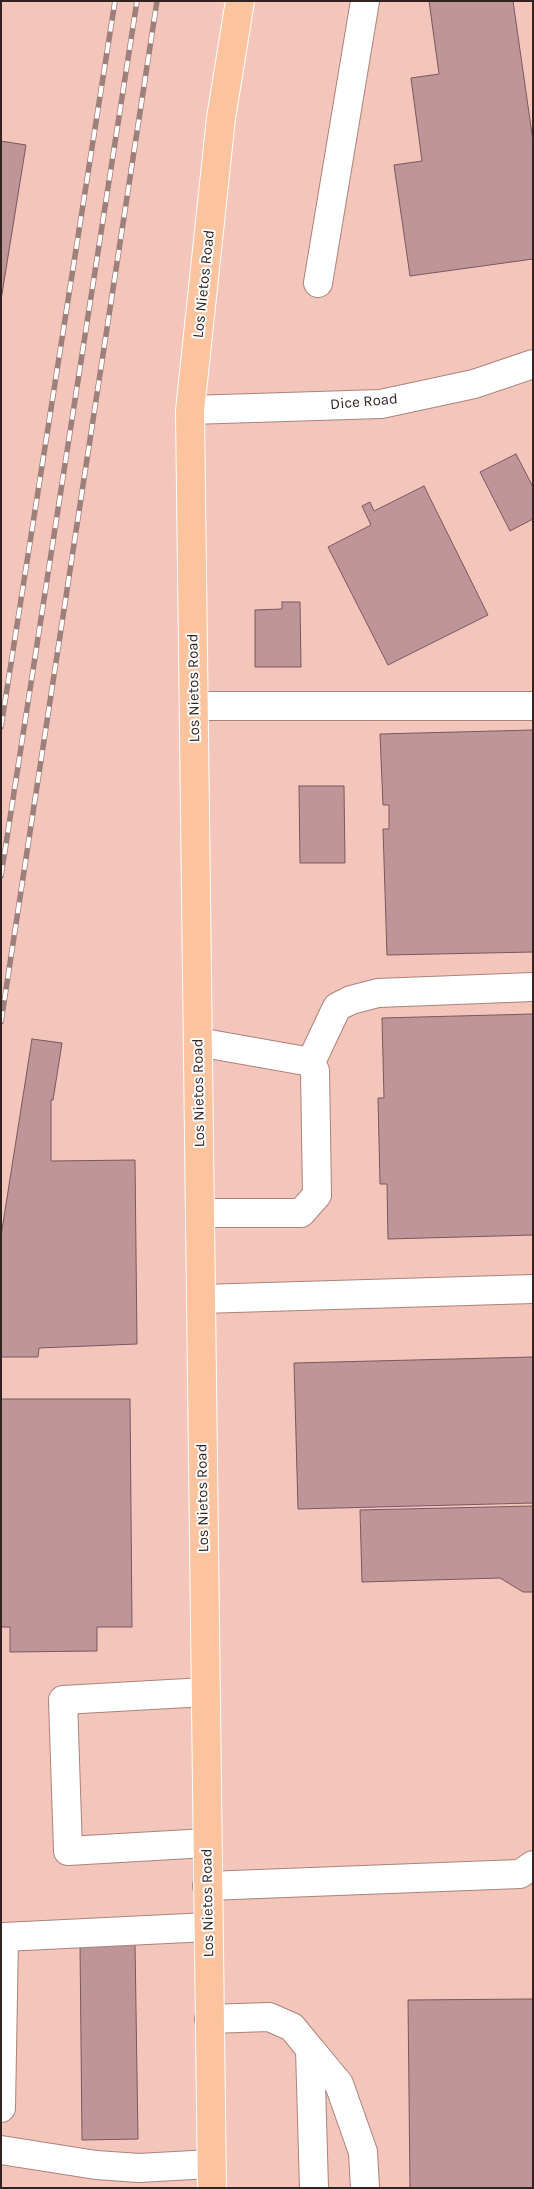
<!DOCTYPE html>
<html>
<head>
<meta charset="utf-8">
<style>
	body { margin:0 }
	#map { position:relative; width:534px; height:2189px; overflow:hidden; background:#fcd3cb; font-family:Karla,sans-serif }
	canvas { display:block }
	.frame { position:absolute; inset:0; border:2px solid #322320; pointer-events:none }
</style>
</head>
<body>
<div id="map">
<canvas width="534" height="2189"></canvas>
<div class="frame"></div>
</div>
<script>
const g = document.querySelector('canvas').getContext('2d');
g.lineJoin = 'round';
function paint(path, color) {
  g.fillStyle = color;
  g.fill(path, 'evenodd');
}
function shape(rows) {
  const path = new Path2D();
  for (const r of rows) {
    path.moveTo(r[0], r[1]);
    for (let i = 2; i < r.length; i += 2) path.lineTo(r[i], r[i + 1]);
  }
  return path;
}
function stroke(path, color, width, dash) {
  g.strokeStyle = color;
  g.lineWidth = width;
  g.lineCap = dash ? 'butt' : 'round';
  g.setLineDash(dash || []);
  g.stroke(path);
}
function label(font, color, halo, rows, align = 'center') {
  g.font = font + ' Karla,sans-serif';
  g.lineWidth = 4;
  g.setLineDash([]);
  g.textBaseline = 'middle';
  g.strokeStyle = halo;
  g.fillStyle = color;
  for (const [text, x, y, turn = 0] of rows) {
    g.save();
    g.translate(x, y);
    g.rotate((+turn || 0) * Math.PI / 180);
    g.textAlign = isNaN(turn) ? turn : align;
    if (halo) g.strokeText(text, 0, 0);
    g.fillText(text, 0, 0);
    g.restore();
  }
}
const built = shape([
	[1,1,533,1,533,2188,1,2188]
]);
const building = shape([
	[429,1,513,1,533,141,533,259,410,276,394,165,422,161,411,78,439,74,429,1],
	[1,141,26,145,1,300,1,141],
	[516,454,533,487,533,519,510,531,480,472,516,454],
	[424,486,488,615,388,665,328,547,371,525,362,506,370,502,374,511,424,486],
	[282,602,300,602,301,667,255,667,255,610,282,609,282,602],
	[533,730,533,952,387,955,383,829,389,829,389,805,383,805,380,734,533,730],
	[299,786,344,786,345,863,300,863,299,786],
	[533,1014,533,1235,388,1239,387,1184,380,1184,378,1098,384,1098,382,1018,533,1014],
	[32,1039,62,1043,53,1100,51,1100,51,1161,135,1160,137,1344,39,1348,38,1357,1,1357,1,1236,32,1039],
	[533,1357,533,1503,298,1509,294,1363,533,1357],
	[1,1399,130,1399,132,1627,97,1627,97,1651,10,1652,10,1627,1,1627,1,1399],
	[533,1506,533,1592,523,1592,500,1578,362,1582,360,1510,533,1506],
	[135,1943,138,2139,82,2140,80,1944,135,1943],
	[533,1999,533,2188,410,2188,408,2000,533,1999]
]);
const minor = shape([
	[318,283,365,1],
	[190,410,381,404,474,384,533,364],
	[194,706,533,706],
	[198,1042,311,1062,315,1071,317,1195,301,1213,200,1213],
	[311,1062,337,1007,351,1000,378,993,533,987],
	[201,1299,533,1289],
	[205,1692,63,1700,68,1851,207,1843],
	[207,1886,520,1874,533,1865],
	[209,2019,269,2017,292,2027,310,2049,314,2188],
	[310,2049,339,2084,363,2152,365,2188],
	[1,2108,4,1937,208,1927],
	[1,2150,96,2165,139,2168,211,2164]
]);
const major = shape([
	[212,2188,190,410,221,118,240,1]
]);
const rail = shape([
	[1,727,115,1],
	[1,876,137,1],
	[1,1022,157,1]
]);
const streetNames = [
	["Los Nietos Road",204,284,-84],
	["Dice Road",364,402,-5],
	["Los Nietos Road",194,688,-91],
	["Los Nietos Road",199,1093,-91],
	["Los Nietos Road",203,1498,-91],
	["Los Nietos Road",208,1903,-91]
];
paint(built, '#f4c5bb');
paint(building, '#be9599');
stroke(building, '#7b585d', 1);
stroke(minor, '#a8847c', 30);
stroke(major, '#fff', 30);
stroke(minor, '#fff', 28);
stroke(major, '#fbc39e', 28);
stroke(rail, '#9d807b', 5.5);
stroke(rail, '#fff', 4, [11]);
label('15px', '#322320', '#fff', streetNames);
</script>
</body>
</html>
